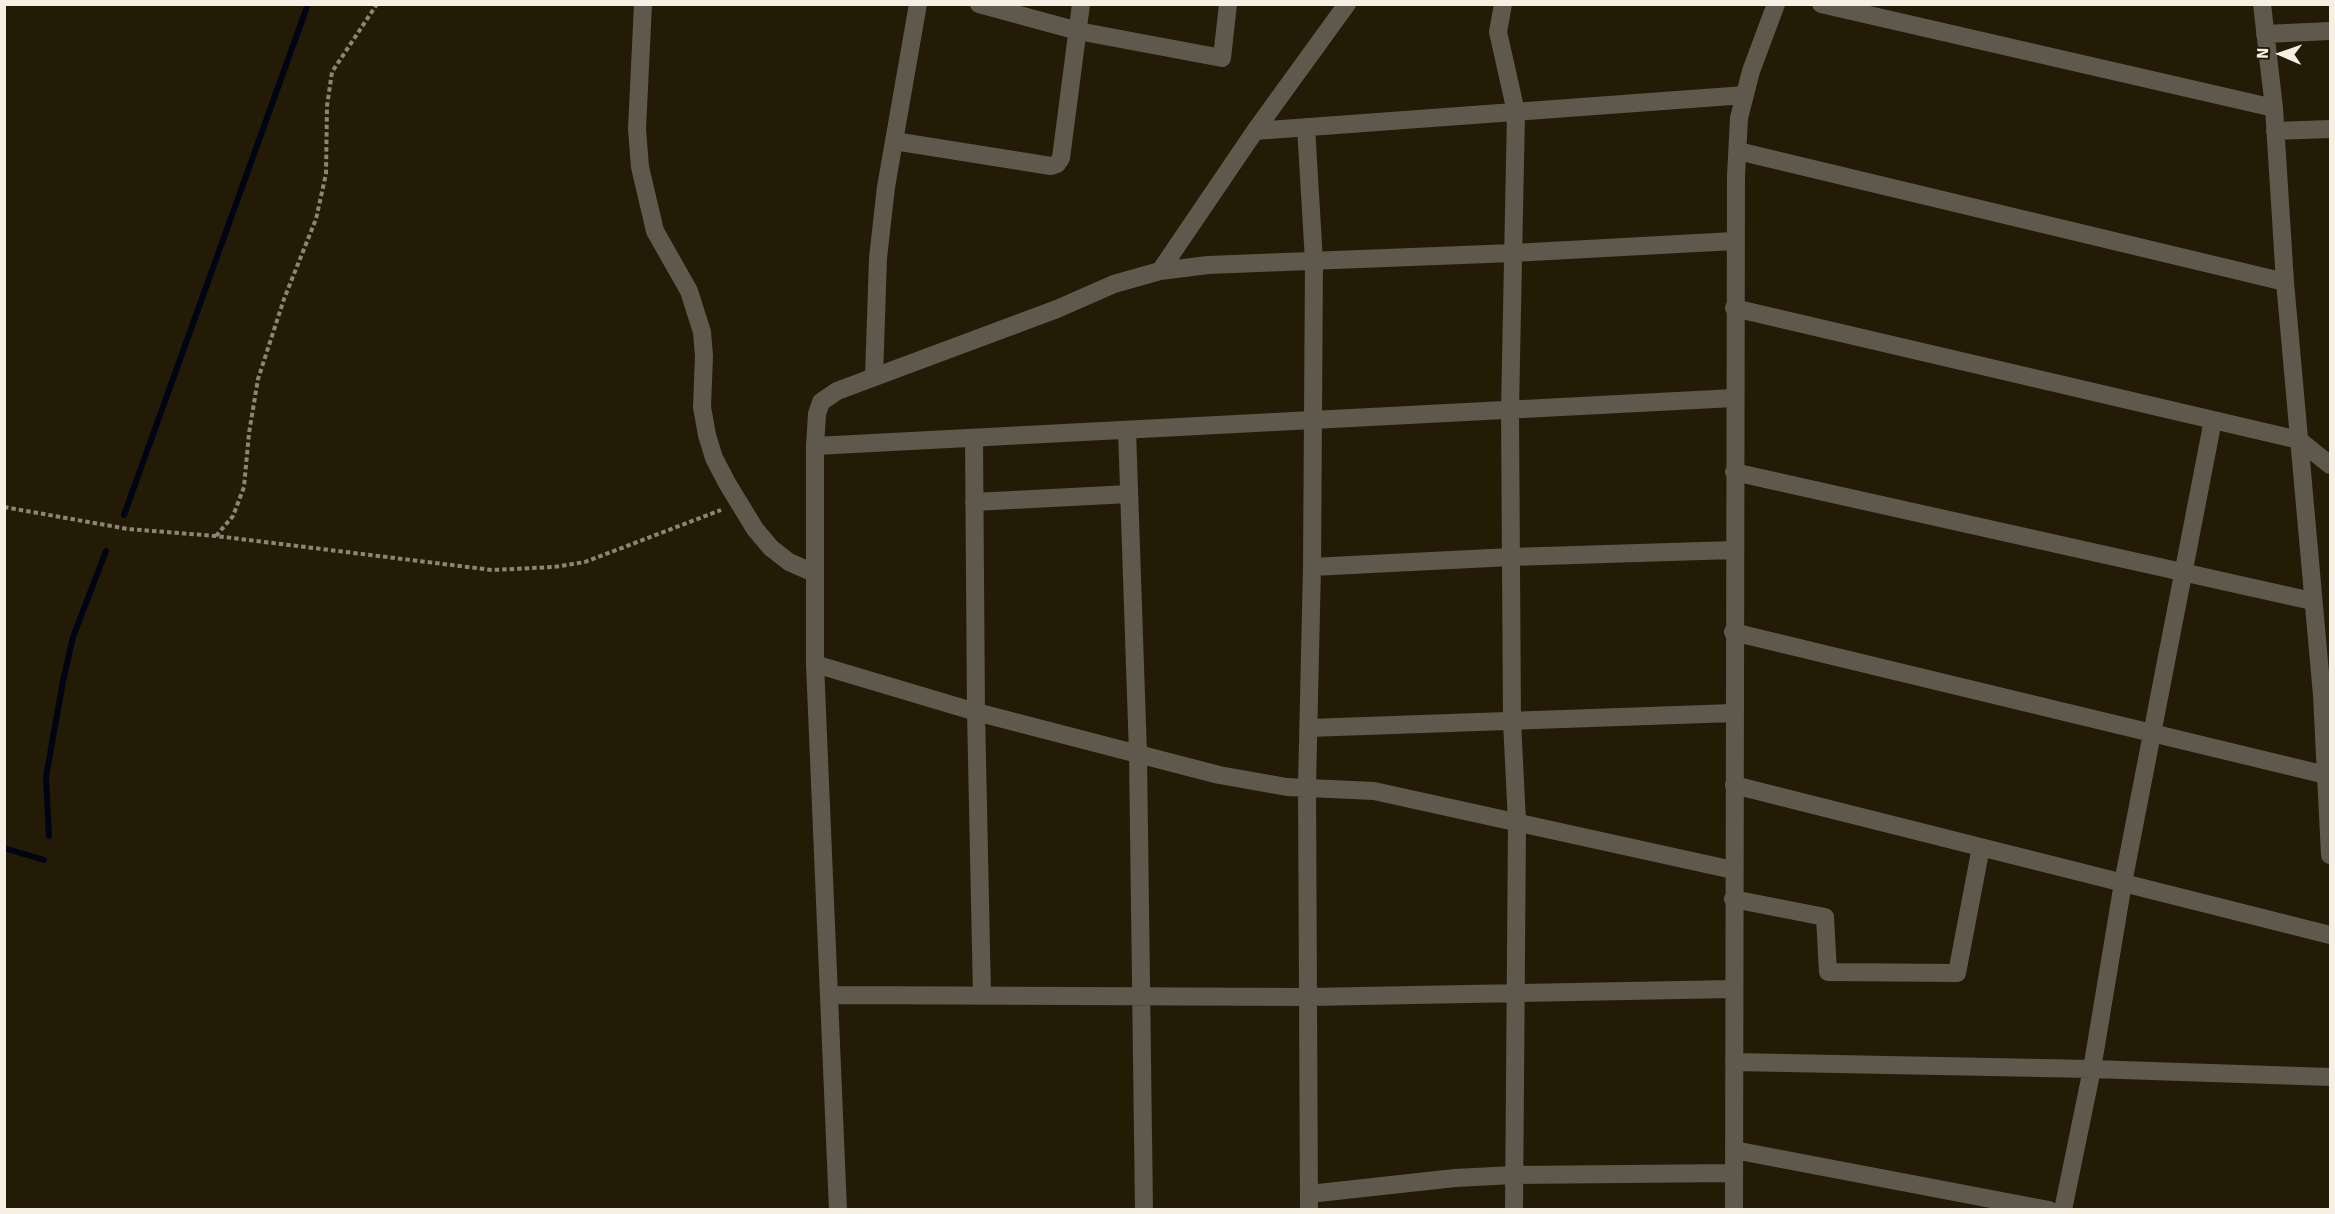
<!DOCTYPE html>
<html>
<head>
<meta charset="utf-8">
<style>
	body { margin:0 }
	#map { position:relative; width:2335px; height:1214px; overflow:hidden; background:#241b07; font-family:Signika,sans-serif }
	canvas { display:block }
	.frame { position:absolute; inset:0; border:6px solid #f6f0e4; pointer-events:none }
	.north { position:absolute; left:2251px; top:24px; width:60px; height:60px; -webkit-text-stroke:4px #241b07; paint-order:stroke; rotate:272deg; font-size:16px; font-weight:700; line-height:24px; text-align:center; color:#f6f0e4 }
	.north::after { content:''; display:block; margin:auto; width:21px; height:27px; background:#f6f0e4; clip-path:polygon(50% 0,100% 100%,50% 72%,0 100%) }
</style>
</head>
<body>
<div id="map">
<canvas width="2335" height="1214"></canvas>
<div class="frame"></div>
<div class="north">N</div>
</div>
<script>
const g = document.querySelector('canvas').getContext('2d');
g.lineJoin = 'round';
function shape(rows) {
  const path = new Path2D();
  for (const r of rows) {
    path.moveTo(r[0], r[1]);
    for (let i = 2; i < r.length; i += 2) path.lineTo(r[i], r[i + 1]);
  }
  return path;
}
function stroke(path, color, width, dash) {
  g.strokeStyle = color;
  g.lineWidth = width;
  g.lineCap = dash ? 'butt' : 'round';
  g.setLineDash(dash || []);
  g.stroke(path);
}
const stream = shape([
	[124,515,308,4],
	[49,836,46,777,63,681,73,637,106,551],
	[4,848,44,860]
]);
const path = shape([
	[4,507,128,529,216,536,492,570,554,567,585,562,721,510],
	[216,536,233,516,244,487,249,433,258,379,284,299,316,219,326,174,327,106,332,72,377,4]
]);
const minor = shape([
	[643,4,637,129,640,167,655,231,689,291,702,332,704,356,702,407,707,435,714,458,727,483,755,529,771,548,789,562,814,573],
	[979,4,1078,31,1222,58,1228,4],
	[1503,4,1498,32,1516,112,1510,410,1512,721,1517,822,1514,1210],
	[1821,4,2274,108],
	[2262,4,2274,108,2285,282,2322,695,2330,855],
	[2265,34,2330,31],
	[1306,127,1314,261,1312,567,1307,786,1309,1210],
	[1255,131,1745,95],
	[2275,131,2330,129],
	[894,141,1051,166,1057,164,1061,158,1081,4],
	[1738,151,2285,282],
	[1160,271,1255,131,1347,4],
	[1734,308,2299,440,2330,465],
	[874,377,878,258,886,187,918,4],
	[1127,430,1138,754,1144,1210],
	[974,438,976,712,982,996],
	[815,446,1734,398],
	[1734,472,2312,601],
	[974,502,1129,494],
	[1312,567,1511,557,1734,550],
	[1733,632,2326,775],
	[815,664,976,712,1219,775,1287,787,1374,791,1733,870],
	[1309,728,1733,713],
	[1734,785,2330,935],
	[1733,899,1825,917,1828,972,1957,973,1981,847],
	[830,995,1308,997,1733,989],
	[1734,1062,2092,1069,2330,1077],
	[1734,1150,2049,1210],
	[1309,1194,1455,1178,1514,1175,1734,1173],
	[838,1210,815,664,815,446,817,414,821,402,837,391,1057,309,1114,284,1160,271,1208,265,1513,253,1734,241],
	[1734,1210,1736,176,1739,118,1751,71,1776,4],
	[2063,1210,2092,1069,2123,883,2213,420]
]);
stroke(stream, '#000413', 6);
stroke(path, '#8c8474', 4, [4.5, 3]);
stroke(minor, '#5e584d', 18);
</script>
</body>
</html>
